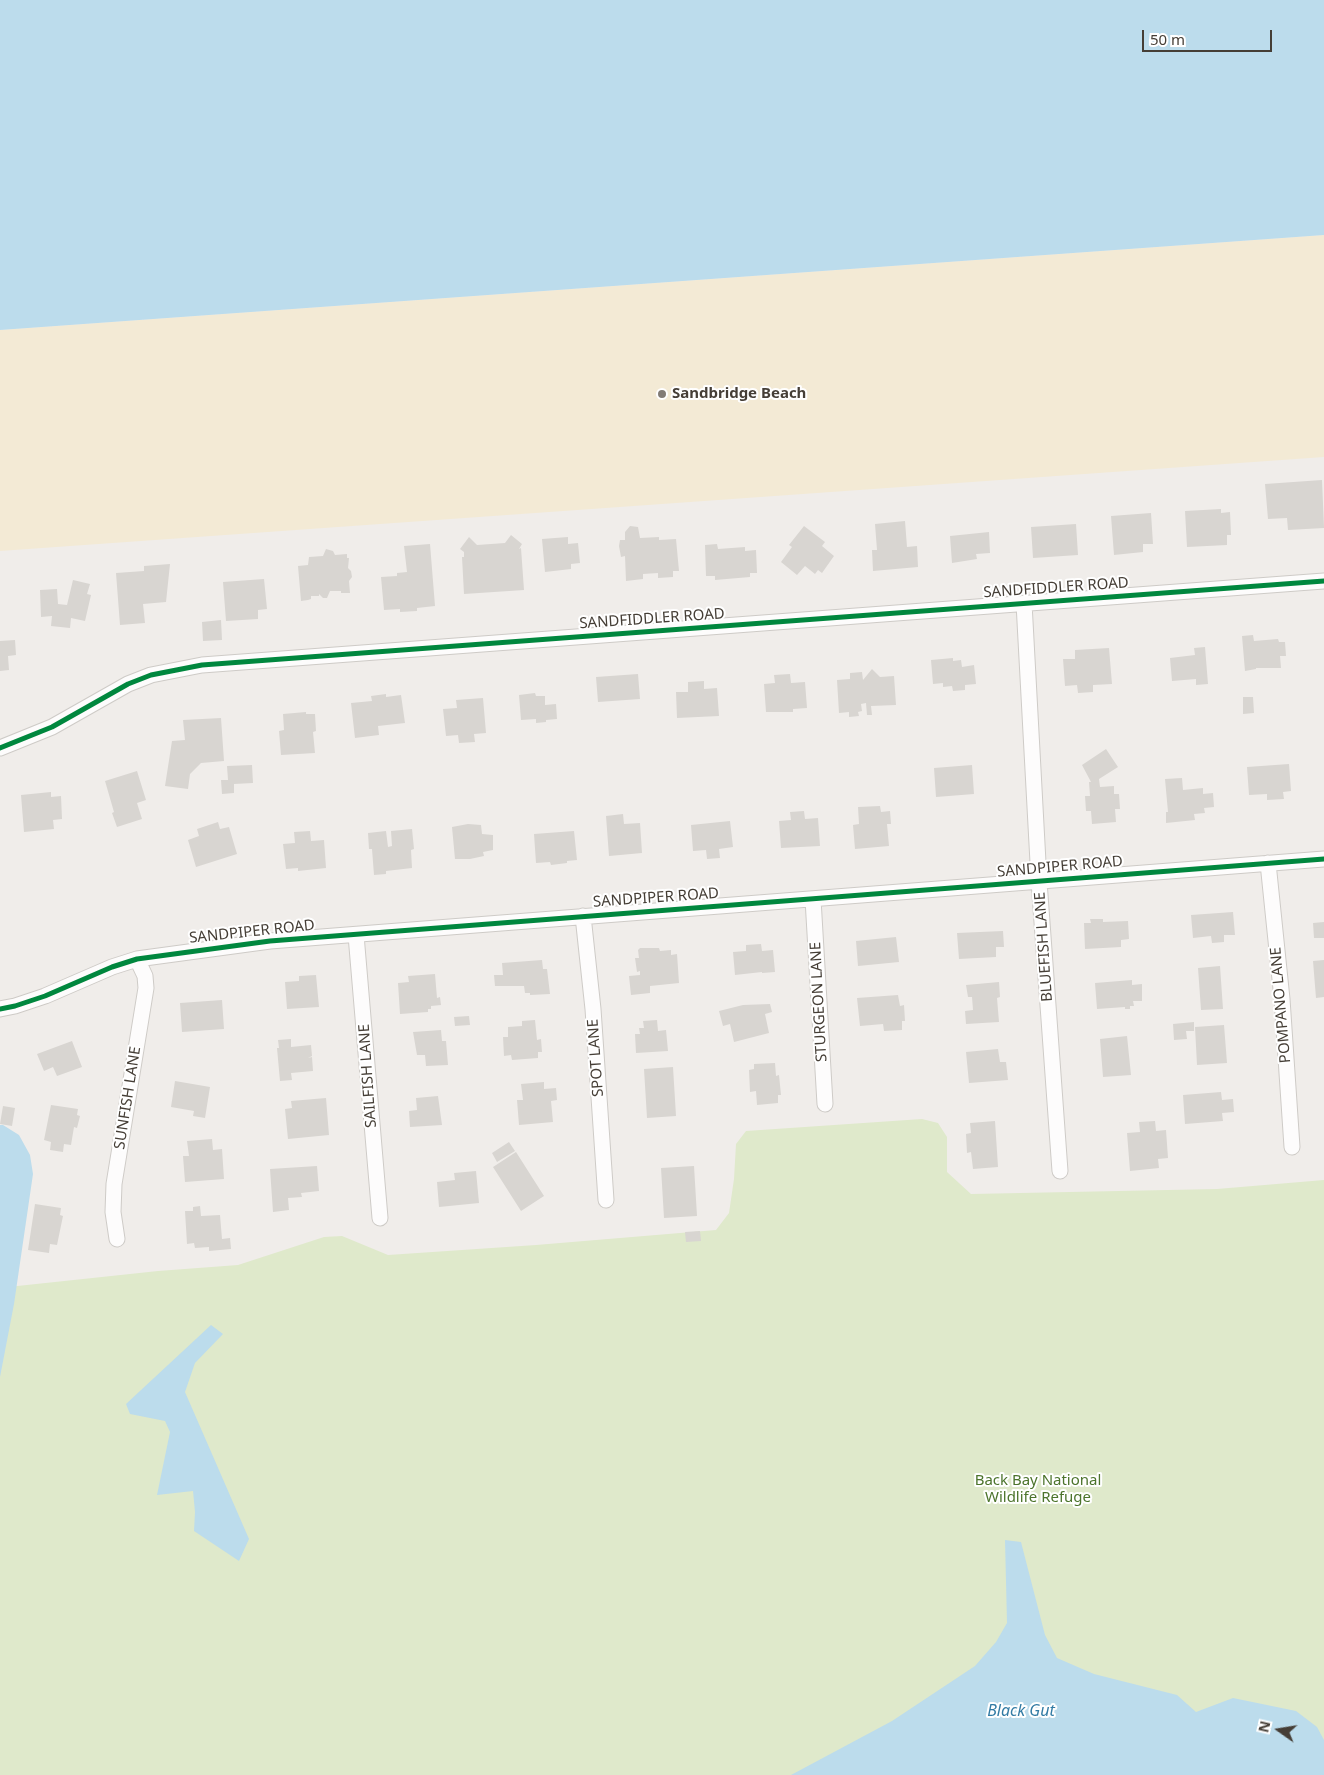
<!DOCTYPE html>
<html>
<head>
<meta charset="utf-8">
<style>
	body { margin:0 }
	#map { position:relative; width:1324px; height:1775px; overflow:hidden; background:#f0edea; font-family:"Noto Sans",sans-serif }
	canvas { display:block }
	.north { position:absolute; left:1254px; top:1705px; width:50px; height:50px; -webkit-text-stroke:4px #fff; paint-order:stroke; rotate:283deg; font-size:14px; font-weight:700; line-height:20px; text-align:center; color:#453e36 }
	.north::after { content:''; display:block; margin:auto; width:18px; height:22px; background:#453e36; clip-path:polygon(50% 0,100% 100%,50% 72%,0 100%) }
	.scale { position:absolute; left:1142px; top:30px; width:130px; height:22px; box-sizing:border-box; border:2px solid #453e36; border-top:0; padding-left:6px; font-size:15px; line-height:18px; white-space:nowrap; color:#453e36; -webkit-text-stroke:4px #fff; paint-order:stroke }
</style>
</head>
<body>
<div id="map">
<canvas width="1324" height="1775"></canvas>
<div class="north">N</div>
<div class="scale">50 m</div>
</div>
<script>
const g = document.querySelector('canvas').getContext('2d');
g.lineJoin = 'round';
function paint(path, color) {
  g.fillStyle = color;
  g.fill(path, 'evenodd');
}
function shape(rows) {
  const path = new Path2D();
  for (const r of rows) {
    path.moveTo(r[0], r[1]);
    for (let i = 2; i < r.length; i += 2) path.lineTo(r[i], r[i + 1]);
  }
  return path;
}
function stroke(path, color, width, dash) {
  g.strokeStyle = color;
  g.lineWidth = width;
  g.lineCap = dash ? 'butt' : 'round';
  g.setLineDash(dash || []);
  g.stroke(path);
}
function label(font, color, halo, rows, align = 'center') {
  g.font = font + ' "Noto Sans",sans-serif';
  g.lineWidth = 4;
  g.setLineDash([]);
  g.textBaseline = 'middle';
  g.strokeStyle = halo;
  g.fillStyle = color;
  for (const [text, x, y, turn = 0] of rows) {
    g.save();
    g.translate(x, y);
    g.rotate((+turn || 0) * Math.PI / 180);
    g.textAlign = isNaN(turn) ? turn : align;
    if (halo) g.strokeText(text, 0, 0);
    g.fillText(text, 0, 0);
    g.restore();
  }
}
const green = shape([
	[922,1119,938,1123,947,1137,947,1172,971,1194,1217,1189,1324,1180,1324,1775,0,1775,0,1193,8,1287,158,1271,238,1265,324,1237,342,1236,388,1255,536,1245,716,1230,729,1213,734,1179,736,1144,746,1131]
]);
const sand = shape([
	[1324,235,1324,457,0,551,0,330]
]);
const water = shape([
	[0,0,1324,0,1324,235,0,330],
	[0,1125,3,1125,19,1135,30,1155,33,1174,14,1304,0,1377],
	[211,1325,223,1334,195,1363,185,1392,249,1539,239,1561,194,1531,195,1512,193,1491,157,1495,170,1432,165,1421,130,1414,126,1404],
	[1005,1540,1021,1542,1045,1635,1057,1658,1094,1674,1177,1695,1196,1712,1233,1698,1296,1711,1317,1727,1324,1740,1324,1775,791,1775,892,1721,975,1666,996,1642,1007,1623]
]);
const building = shape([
	[1322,480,1324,528,1288,530,1287,518,1268,519,1265,484],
	[1221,509,1221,513,1230,512,1231,535,1227,535,1227,545,1187,547,1185,511],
	[1151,513,1153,544,1143,544,1143,552,1114,555,1111,516],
	[905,521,907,547,917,546,918,567,873,571,872,550,877,550,875,524],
	[1076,524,1078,555,1033,558,1031,527],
	[630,526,638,527,640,538,659,537,659,540,676,539,679,571,673,571,673,577,658,578,658,573,643,574,643,579,626,581,625,556,621,557,619,546,620,540,625,540,625,532],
	[804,526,825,542,822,546,834,556,822,573,818,570,815,574,805,566,797,575,781,562,792,547,789,545],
	[989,532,990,553,976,554,977,559,952,563,950,536],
	[511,535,522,544,519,549,521,548,524,590,464,594,462,557,464,557,464,552,460,549,469,537,477,545,505,543],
	[568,537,568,544,578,543,580,563,571,564,571,569,545,572,542,539],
	[430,544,435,606,417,608,417,611,400,612,400,609,384,610,381,577,397,576,397,573,407,572,404,546],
	[717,544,718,549,745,547,745,551,756,550,757,573,750,573,750,577,715,580,715,576,706,576,705,545],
	[326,549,333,551,335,555,347,554,347,558,349,558,348,568,351,571,352,577,349,581,350,593,341,593,341,591,330,591,327,598,323,598,319,594,319,596,311,596,311,599,308,600,301,601,298,566,308,565,309,557,323,556],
	[170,564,166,602,143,604,145,623,120,625,116,573,144,571,144,566],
	[264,579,267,609,258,610,258,619,226,621,223,582],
	[73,580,90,584,87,594,91,595,85,621,71,618,70,628,51,626,52,616,41,617,40,590,57,589,58,604,67,605],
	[221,620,222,640,203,641,202,622],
	[1253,635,1254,641,1278,639,1279,642,1285,642,1286,656,1280,656,1281,668,1256,668,1256,669,1245,671,1242,636],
	[15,640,16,655,8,656,9,670,0,671,0,641],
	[1205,647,1208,684,1196,685,1196,679,1172,681,1170,658,1195,655,1194,648],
	[1109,648,1112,684,1093,685,1093,692,1078,693,1077,685,1065,686,1063,659,1075,659,1075,650],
	[953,658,953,661,961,660,962,667,974,665,976,684,965,685,965,690,953,691,952,686,943,687,943,683,933,684,931,660],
	[872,669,880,677,894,676,896,705,871,706,872,715,867,715,866,703,861,704,862,711,858,712,859,716,849,717,849,712,839,713,837,680,850,679,850,673,862,672,863,680],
	[638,674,640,699,598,702,596,677],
	[790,674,791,683,805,682,807,708,793,709,793,712,766,712,764,684,775,683,774,675],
	[704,681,704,689,717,688,719,716,677,718,676,692,688,692,688,682],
	[535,693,536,696,545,696,545,705,556,704,557,719,546,720,546,722,536,723,536,719,521,720,519,695],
	[386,694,386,697,401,695,405,723,378,726,379,735,355,738,351,703,372,701,371,696],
	[1243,697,1253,697,1254,713,1243,714],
	[483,698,486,733,474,734,475,742,459,743,458,735,446,736,443,709,457,708,456,700],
	[306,712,306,714,315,714,316,731,313,732,315,753,281,755,279,731,284,730,283,714],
	[221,718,224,761,201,763,190,774,188,789,165,786,172,741,185,740,183,720],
	[1106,749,1118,767,1099,779,1100,787,1114,786,1114,794,1119,794,1120,809,1115,809,1116,822,1092,824,1091,811,1086,811,1085,796,1090,796,1089,782,1091,782,1082,765],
	[1289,764,1291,791,1283,792,1284,799,1267,800,1267,794,1249,795,1247,767],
	[252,765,253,783,234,784,234,793,222,794,221,780,228,780,227,766],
	[972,765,974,794,936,797,934,768],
	[137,771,146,800,137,803,142,819,117,827,112,813,114,812,105,781],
	[1182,778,1183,790,1203,788,1203,794,1213,793,1214,807,1204,808,1205,813,1194,814,1195,820,1166,823,1166,812,1168,812,1165,779],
	[51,792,51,797,61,796,62,819,53,820,54,829,24,832,21,795],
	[880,806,881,812,890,811,891,824,887,824,889,846,855,849,853,825,859,824,858,807],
	[804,811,805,819,818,818,820,846,781,848,779,821,791,820,790,812],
	[623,814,624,824,640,823,642,853,609,856,606,816],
	[730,821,733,847,719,849,720,858,707,859,706,850,693,851,691,825],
	[218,822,220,829,229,827,237,854,196,867,188,840,199,836,197,829],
	[468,824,481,825,482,834,493,835,493,850,483,852,484,856,470,859,455,859,452,827],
	[412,829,414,849,411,850,412,868,386,871,386,874,374,875,372,849,369,849,368,833,386,831,388,847,392,846,391,831],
	[310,831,311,841,324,840,326,868,298,871,298,868,286,869,283,844,295,843,294,832],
	[574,831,577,860,567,861,567,863,551,865,550,862,536,863,534,834],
	[1233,912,1235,935,1224,935,1224,942,1212,943,1211,936,1193,938,1191,915],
	[1090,919,1103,919,1103,922,1128,921,1129,939,1121,940,1121,947,1085,949,1084,923,1091,923],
	[1324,922,1324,938,1314,938,1313,923],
	[1003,931,1004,947,996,947,996,957,959,959,957,933],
	[896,937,899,962,858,966,856,941],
	[761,944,762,951,773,950,775,972,762,973,762,972,735,975,733,952,746,951,746,945],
	[640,948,659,948,660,951,671,950,671,955,677,954,679,983,650,986,650,993,631,995,629,976,640,975,640,971,637,972,635,958,639,958,638,950],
	[542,960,543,969,547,969,550,994,530,995,530,993,525,993,524,986,495,986,494,975,503,975,502,963],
	[1324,960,1324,997,1316,998,1313,961],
	[1220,966,1223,1009,1201,1010,1198,968],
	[435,974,437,998,440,997,441,1005,431,1006,431,1009,428,1009,428,1012,400,1014,398,983,409,982,408,976],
	[316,975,319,1007,287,1009,285,982,299,981,299,976],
	[1132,980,1132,985,1142,984,1142,1001,1133,1001,1134,1006,1130,1006,1130,1009,1125,1009,1125,1007,1097,1009,1095,983],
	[999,982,1000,997,997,998,999,1022,966,1024,965,1011,973,1010,972,997,968,997,966,985],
	[898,995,900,1006,904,1005,905,1021,902,1021,902,1030,884,1031,883,1024,860,1026,857,998],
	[222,1000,224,1029,182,1032,180,1003],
	[770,1004,772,1012,765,1014,769,1033,734,1042,730,1024,723,1026,719,1011,743,1005],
	[469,1016,470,1025,455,1026,454,1017],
	[535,1020,537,1040,541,1039,542,1052,538,1052,538,1058,512,1060,511,1055,504,1056,503,1037,508,1037,508,1027,522,1026,522,1021],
	[657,1020,658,1031,666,1030,668,1051,636,1053,635,1034,640,1034,639,1028,644,1028,643,1021],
	[1194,1022,1194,1031,1186,1031,1187,1039,1174,1040,1173,1024],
	[1224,1025,1227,1063,1197,1065,1195,1027],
	[441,1030,442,1041,446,1041,448,1065,426,1066,425,1055,417,1055,413,1032],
	[1127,1036,1131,1075,1103,1077,1100,1039],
	[291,1039,291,1047,311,1045,312,1056,308,1058,312,1057,313,1071,291,1073,292,1080,280,1081,277,1048,279,1048,278,1040],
	[72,1041,82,1067,57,1076,53,1067,44,1071,37,1054],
	[998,1049,1000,1062,1006,1062,1008,1080,969,1083,966,1052],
	[775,1063,776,1076,779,1075,781,1095,778,1095,778,1103,757,1105,756,1091,750,1092,749,1070,754,1069,754,1064],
	[673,1067,676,1116,647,1118,644,1069],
	[175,1081,210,1087,205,1118,193,1116,194,1111,171,1107],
	[544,1082,544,1089,556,1088,557,1100,551,1101,553,1122,519,1125,517,1100,523,1100,521,1084],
	[1221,1092,1222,1100,1233,1099,1234,1112,1222,1113,1223,1121,1185,1124,1183,1095],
	[438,1096,442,1125,410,1127,409,1111,417,1110,416,1098],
	[326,1098,329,1135,288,1139,285,1109,292,1108,291,1101],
	[51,1105,78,1109,77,1115,80,1116,77,1128,74,1127,71,1145,64,1144,63,1152,50,1150,51,1142,44,1140],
	[3,1106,15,1108,12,1126,0,1124],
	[995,1121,998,1167,973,1169,971,1152,967,1153,966,1134,971,1133,970,1123],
	[1155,1121,1156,1131,1166,1130,1168,1158,1158,1159,1159,1168,1130,1171,1127,1133,1140,1132,1139,1122],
	[212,1139,213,1150,222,1149,224,1179,185,1182,183,1156,189,1156,187,1141],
	[509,1142,515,1151,497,1162,492,1153],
	[516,1152,544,1196,521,1211,493,1167],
	[317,1166,319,1191,301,1193,302,1197,288,1198,289,1210,273,1212,270,1169],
	[694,1166,697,1216,664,1218,661,1168],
	[476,1171,479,1203,439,1207,437,1182,455,1180,454,1173],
	[35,1204,61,1208,60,1215,63,1216,57,1245,50,1244,49,1253,28,1250],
	[200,1206,201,1216,220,1215,222,1239,230,1238,231,1249,209,1251,209,1247,195,1248,194,1243,187,1244,185,1211,193,1211,193,1207],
	[700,1231,701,1241,686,1242,685,1232]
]);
const street = shape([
	[1024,603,1039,881,1060,1171],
	[0,748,52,727,128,684,151,675,202,665,1324,581],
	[1268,863,1282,999,1292,1147],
	[813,899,825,1104],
	[583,916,593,1009,606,1200],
	[356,935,380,1218],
	[0,1009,15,1006,45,996,112,967,137,959,270,941,1324,859],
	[117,1239,113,1212,114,1184,146,988,145,976,137,959]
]);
const cycleway = shape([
	[0,748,52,727,128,684,151,675,202,665,1324,581],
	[0,1009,15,1006,45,996,112,967,137,959,270,941,1324,859]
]);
const markers = [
	[662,394,5,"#817b75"]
];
const poiNames = [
	["Sandbridge Beach",672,394]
];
const streetNames = [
	["SANDFIDDLER ROAD",1056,588,-4],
	["SANDFIDDLER ROAD",652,619,-4],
	["SANDPIPER ROAD",1060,867,-5],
	["SANDPIPER ROAD",656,898,-4],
	["SANDPIPER ROAD",252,932,-6],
	["BLUEFISH LANE",1044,947,-94],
	["STURGEON LANE",819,1002,-93],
	["POMPANO LANE",1281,1005,-95],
	["SPOT LANE",596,1058,-94],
	["SAILFISH LANE",368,1076,-94],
	["SUNFISH LANE",128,1098,-81]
];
const parkNames = [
	["Back Bay National",1038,1481],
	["Wildlife Refuge",1038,1498]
];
const waterNames = [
	["Black Gut",1021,1711]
];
paint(green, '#dfe9cb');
paint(sand, '#f3ead5');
paint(water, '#bcdcec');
paint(building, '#d8d5d1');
stroke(street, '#cecbc7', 17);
stroke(street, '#fdfcfc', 15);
stroke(cycleway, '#00873e', 5);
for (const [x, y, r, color] of markers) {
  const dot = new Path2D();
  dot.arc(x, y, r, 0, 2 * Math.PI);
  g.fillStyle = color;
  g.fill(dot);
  stroke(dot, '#fff', 2);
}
label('bold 15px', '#453e36', '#fff', poiNames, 'left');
label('15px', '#453e36', '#fff', streetNames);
label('15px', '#4c742c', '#fff', parkNames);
label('italic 16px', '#327ba4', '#fff', waterNames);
</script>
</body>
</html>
